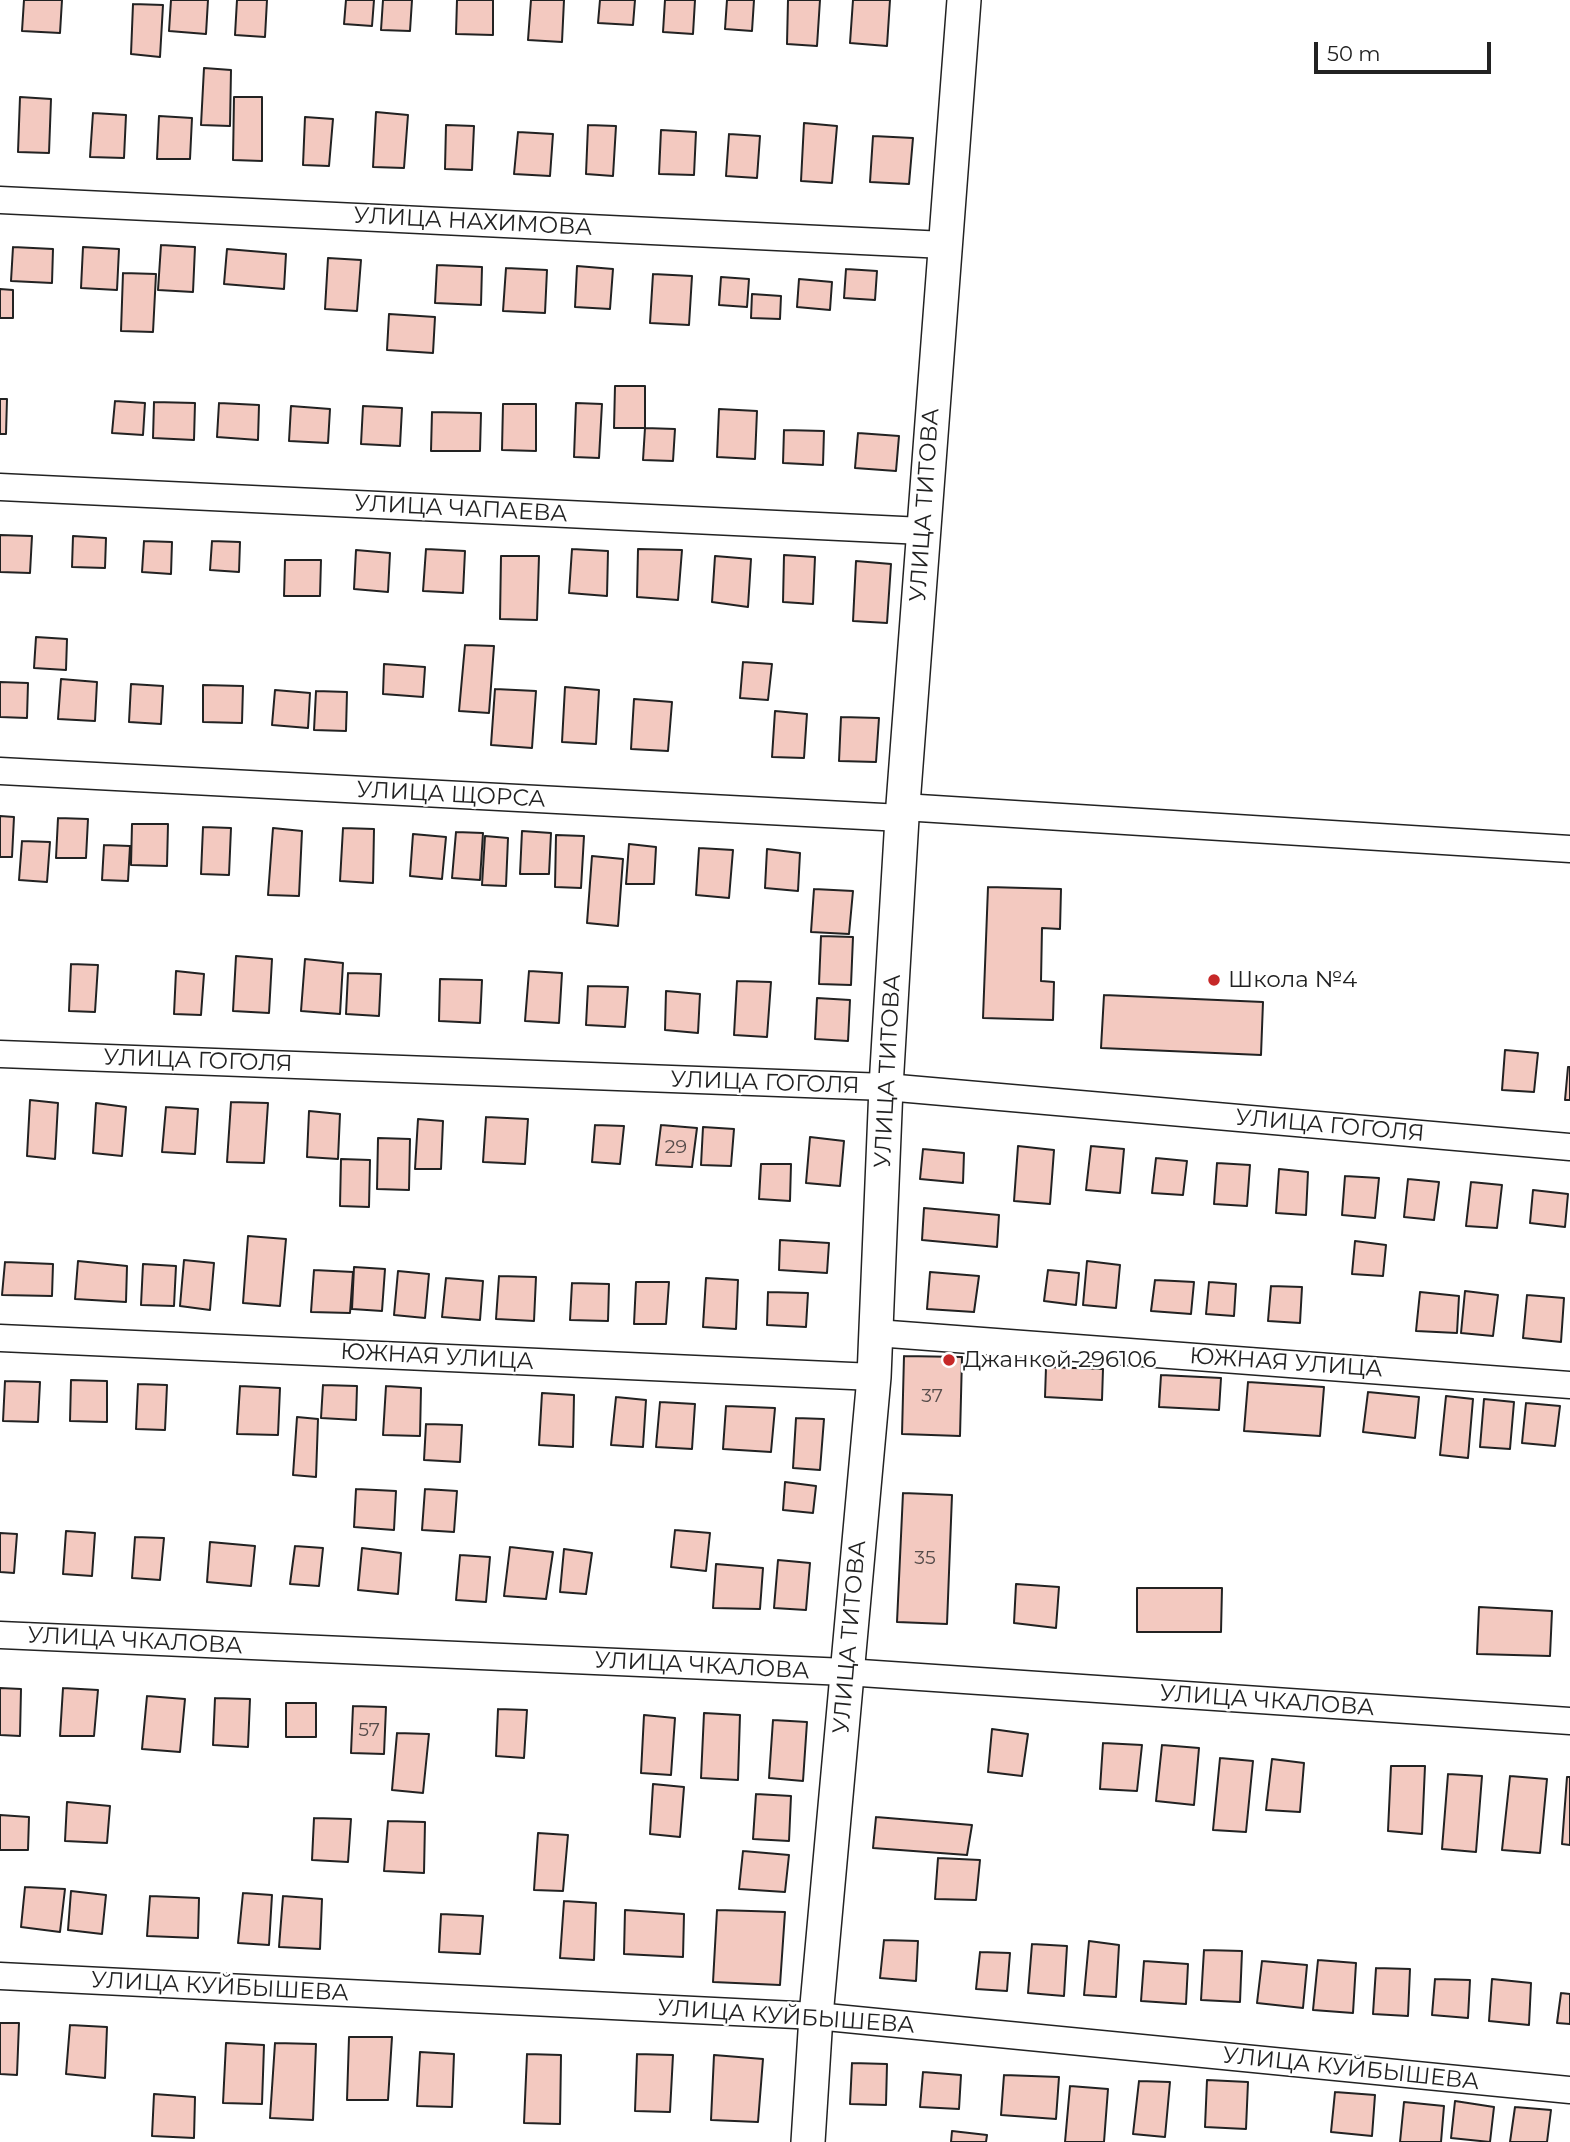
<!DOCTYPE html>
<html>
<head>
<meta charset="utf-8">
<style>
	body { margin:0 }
	#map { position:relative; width:1570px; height:2142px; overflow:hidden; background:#fff; font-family:Montserrat,sans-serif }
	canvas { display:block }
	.scale { position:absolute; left:1314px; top:42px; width:177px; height:32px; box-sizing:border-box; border:4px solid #222; border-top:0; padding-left:9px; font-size:21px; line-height:24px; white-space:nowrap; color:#222; -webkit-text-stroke:5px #fff; paint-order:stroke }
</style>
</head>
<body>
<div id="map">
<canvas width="1570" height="2142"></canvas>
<div class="scale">50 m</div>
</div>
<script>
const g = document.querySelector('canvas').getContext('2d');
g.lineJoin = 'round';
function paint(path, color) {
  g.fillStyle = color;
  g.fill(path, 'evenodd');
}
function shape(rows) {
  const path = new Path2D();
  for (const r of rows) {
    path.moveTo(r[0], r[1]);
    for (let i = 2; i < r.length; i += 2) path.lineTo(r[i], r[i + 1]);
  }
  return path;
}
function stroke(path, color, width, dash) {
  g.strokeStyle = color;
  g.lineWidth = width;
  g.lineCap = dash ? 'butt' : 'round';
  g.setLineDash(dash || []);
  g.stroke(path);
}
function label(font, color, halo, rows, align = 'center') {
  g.font = font + ' Montserrat,sans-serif';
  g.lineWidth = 5;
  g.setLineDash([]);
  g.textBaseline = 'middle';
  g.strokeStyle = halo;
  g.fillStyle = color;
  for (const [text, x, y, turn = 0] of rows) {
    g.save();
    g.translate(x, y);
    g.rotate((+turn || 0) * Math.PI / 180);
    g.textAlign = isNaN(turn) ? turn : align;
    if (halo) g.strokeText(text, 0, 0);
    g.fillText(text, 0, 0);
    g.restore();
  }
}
const building = shape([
	[24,0,62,0,60,33,22,31,24,0],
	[171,0,208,0,206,34,169,31,171,0],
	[237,0,267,0,265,37,235,35,237,0],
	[346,0,374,0,372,26,344,24,346,0],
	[383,0,412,0,410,31,381,30,383,0],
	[457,0,493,0,493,35,456,34,457,0],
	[531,0,564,0,562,42,528,40,531,0],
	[600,0,635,0,633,25,598,23,600,0],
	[665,0,695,0,693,34,663,32,665,0],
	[727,0,754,0,752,31,725,29,727,0],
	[788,0,820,0,817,46,787,44,788,0],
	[853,0,890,0,887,46,850,43,853,0],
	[133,4,163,5,160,57,131,54,133,4],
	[204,68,231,70,230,126,201,125,204,68],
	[20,97,51,99,49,153,18,152,20,97],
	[234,97,262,97,262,161,233,160,234,97],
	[376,112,408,115,404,168,373,167,376,112],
	[93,113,126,115,124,158,90,157,93,113],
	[159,116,192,118,190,159,157,159,159,116],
	[305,117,333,119,329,166,303,165,305,117],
	[804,123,837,126,832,183,801,181,804,123],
	[446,125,474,126,472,170,445,169,446,125],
	[588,125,616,126,613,176,586,174,588,125],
	[661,130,696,132,694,175,659,174,661,130],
	[518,132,553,134,550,176,514,174,518,132],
	[729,134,760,136,757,178,726,176,729,134],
	[873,136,913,138,909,184,870,182,873,136],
	[161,245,195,247,193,292,158,290,161,245],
	[13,247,53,249,52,283,11,281,13,247],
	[83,247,119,249,117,290,81,288,83,247],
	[227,249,286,254,284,289,224,284,227,249],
	[328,258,361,260,357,311,325,309,328,258],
	[437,265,482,267,481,305,435,303,437,265],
	[577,266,613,269,610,309,575,307,577,266],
	[506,268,547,270,545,313,503,311,506,268],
	[846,269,877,271,875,300,844,298,846,269],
	[123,273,156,274,153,332,121,331,123,273],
	[653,274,692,276,689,325,650,323,653,274],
	[721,277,749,279,747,307,719,305,721,277],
	[799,279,832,282,830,310,797,307,799,279],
	[0,289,13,290,13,318,0,318,0,289],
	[752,294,781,296,780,319,751,318,752,294],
	[389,314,435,317,433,353,387,350,389,314],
	[615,386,645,386,645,428,614,428,615,386],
	[0,399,7,399,6,434,0,434,0,399],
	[115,401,145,403,143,435,112,433,115,401],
	[154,402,195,403,194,440,153,438,154,402],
	[219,403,259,405,258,440,217,437,219,403],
	[576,403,602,404,599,458,574,457,576,403],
	[503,404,536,404,536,451,502,450,503,404],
	[291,406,330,409,328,443,289,441,291,406],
	[363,406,402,408,400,446,361,444,363,406],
	[719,409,757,411,755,459,717,457,719,409],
	[432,412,481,413,480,451,431,451,432,412],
	[645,428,675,429,673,461,643,460,645,428],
	[784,430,824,431,823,465,783,463,784,430],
	[858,433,899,436,896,471,855,468,858,433],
	[0,535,32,536,30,573,0,572,0,535],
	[73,536,106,538,105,568,72,567,73,536],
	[144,541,172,542,171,574,142,572,144,541],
	[212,541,240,542,239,572,210,570,212,541],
	[426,549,465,551,463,593,423,591,426,549],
	[572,549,608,551,607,596,569,593,572,549],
	[638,549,682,550,678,600,637,597,638,549],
	[356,550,390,553,388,592,354,589,356,550],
	[784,555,815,557,813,604,783,602,784,555],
	[501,556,539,556,537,620,500,619,501,556],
	[715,556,751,559,748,607,712,602,715,556],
	[285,560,321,560,320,596,284,596,285,560],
	[856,561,891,564,887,623,853,621,856,561],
	[36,637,67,639,66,670,34,668,36,637],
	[465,645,494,646,489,713,459,711,465,645],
	[743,662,772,664,768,700,740,698,743,662],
	[384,664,425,667,423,697,383,694,384,664],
	[61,679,97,682,95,721,58,719,61,679],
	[0,682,28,683,27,718,0,717,0,682],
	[131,684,163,686,161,724,129,722,131,684],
	[203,685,243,686,242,723,203,722,203,685],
	[565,687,599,690,596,744,562,742,565,687],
	[495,689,536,691,532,748,491,745,495,689],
	[275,690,310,693,308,728,272,725,275,690],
	[316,691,347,692,346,731,314,730,316,691],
	[634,699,672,702,668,751,631,749,634,699],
	[775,711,807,714,804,758,772,757,775,711],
	[841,717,879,718,876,762,839,761,841,717],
	[0,816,14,817,12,857,0,857,0,816],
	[58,818,88,819,86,858,56,858,58,818],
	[132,824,168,824,167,866,131,865,132,824],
	[203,827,231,828,229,875,201,874,203,827],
	[273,828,302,831,299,896,268,895,273,828],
	[343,828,374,829,373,883,340,881,343,828],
	[522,831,551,833,549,874,520,874,522,831],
	[456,832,483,833,480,880,452,878,456,832],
	[413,834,446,837,442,879,410,876,413,834],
	[556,835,584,836,581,888,555,887,556,835],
	[485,836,508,838,506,886,482,885,485,836],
	[22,841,50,842,47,882,19,880,22,841],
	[629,844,656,847,654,884,626,884,629,844],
	[104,845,130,846,128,881,102,880,104,845],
	[699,848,733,850,729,898,696,895,699,848],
	[767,849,800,853,798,891,765,888,767,849],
	[592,856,623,859,618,926,587,923,592,856],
	[988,887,1061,889,1060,929,1042,928,1041,981,1054,982,1053,1020,983,1018,988,887],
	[814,889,853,891,849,934,811,932,814,889],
	[821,936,853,937,851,985,819,984,821,936],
	[236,956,272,959,269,1013,233,1011,236,956],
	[305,959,343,963,340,1014,301,1011,305,959],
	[71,964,98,965,95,1012,69,1011,71,964],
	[176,971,204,974,201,1015,174,1014,176,971],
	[529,971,562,973,559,1023,525,1021,529,971],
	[348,973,381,974,379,1016,346,1014,348,973],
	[440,979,482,980,480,1023,439,1021,440,979],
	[737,981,771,982,767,1037,734,1035,737,981],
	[588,986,628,987,625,1027,586,1025,588,986],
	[666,991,700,994,698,1033,665,1030,666,991],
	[1104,995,1263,1002,1261,1055,1101,1048,1104,995],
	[817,998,850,1000,848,1041,815,1039,817,998],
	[1505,1050,1538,1053,1534,1092,1502,1090,1505,1050],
	[1568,1067,1570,1067,1570,1100,1565,1100,1568,1067],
	[30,1100,58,1103,55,1159,27,1156,30,1100],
	[231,1102,268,1103,264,1163,227,1162,231,1102],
	[96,1103,126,1107,122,1156,93,1153,96,1103],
	[166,1107,198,1109,195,1154,162,1152,166,1107],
	[309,1111,340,1114,338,1159,307,1157,309,1111],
	[486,1117,528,1119,525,1164,483,1162,486,1117],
	[418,1119,443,1121,441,1169,415,1169,418,1119],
	[595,1125,624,1126,620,1164,592,1162,595,1125],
	[661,1125,697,1128,692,1167,656,1165,661,1125],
	[703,1127,734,1129,731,1166,701,1165,703,1127],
	[810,1137,844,1141,840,1186,806,1183,810,1137],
	[378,1138,410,1139,409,1190,377,1189,378,1138],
	[1018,1146,1054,1150,1050,1204,1014,1201,1018,1146],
	[1091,1146,1124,1149,1120,1193,1086,1190,1091,1146],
	[923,1149,964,1153,963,1183,920,1179,923,1149],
	[1156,1158,1187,1161,1183,1195,1152,1193,1156,1158],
	[341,1159,370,1160,369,1207,340,1206,341,1159],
	[1217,1163,1250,1165,1247,1206,1214,1204,1217,1163],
	[761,1164,791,1164,790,1201,759,1199,761,1164],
	[1279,1169,1308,1172,1306,1215,1276,1213,1279,1169],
	[1345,1176,1379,1178,1375,1218,1342,1215,1345,1176],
	[1408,1179,1439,1182,1434,1220,1404,1217,1408,1179],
	[1471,1182,1502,1185,1497,1228,1466,1226,1471,1182],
	[1533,1190,1568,1194,1565,1227,1530,1223,1533,1190],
	[924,1208,999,1215,997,1247,922,1240,924,1208],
	[248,1236,286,1239,280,1306,243,1303,248,1236],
	[780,1240,829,1243,827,1273,779,1270,780,1240],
	[1355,1241,1386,1245,1383,1276,1352,1274,1355,1241],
	[184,1260,214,1263,210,1310,180,1306,184,1260],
	[78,1261,127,1266,126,1302,75,1299,78,1261],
	[1087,1261,1120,1265,1116,1308,1083,1305,1087,1261],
	[5,1262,53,1264,52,1296,2,1295,5,1262],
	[143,1264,176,1266,174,1306,141,1305,143,1264],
	[354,1267,385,1269,382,1311,352,1309,354,1267],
	[314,1270,353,1272,350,1313,311,1312,314,1270],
	[1048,1270,1079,1273,1076,1305,1044,1301,1048,1270],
	[398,1271,429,1274,425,1318,394,1315,398,1271],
	[930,1272,979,1276,974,1312,927,1309,930,1272],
	[499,1276,536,1277,534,1321,496,1319,499,1276],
	[446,1278,483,1281,480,1320,442,1317,446,1278],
	[706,1278,738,1280,736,1329,703,1327,706,1278],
	[1155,1280,1194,1282,1191,1314,1151,1311,1155,1280],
	[636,1282,669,1282,666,1324,634,1324,636,1282],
	[1209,1282,1236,1284,1234,1316,1206,1314,1209,1282],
	[572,1283,609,1284,608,1321,570,1320,572,1283],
	[1271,1286,1302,1287,1300,1323,1268,1321,1271,1286],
	[1465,1291,1498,1295,1493,1336,1461,1333,1465,1291],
	[768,1292,808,1293,806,1327,767,1325,768,1292],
	[1420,1292,1459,1296,1457,1333,1416,1331,1420,1292],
	[1527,1295,1564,1298,1561,1342,1523,1338,1527,1295],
	[904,1356,962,1357,960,1436,902,1434,904,1356],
	[1046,1367,1103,1369,1102,1400,1045,1397,1046,1367],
	[1161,1375,1221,1378,1219,1410,1159,1407,1161,1375],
	[71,1380,107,1381,107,1422,70,1421,71,1380],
	[5,1381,40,1382,38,1422,3,1421,5,1381],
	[1248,1382,1324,1387,1320,1436,1244,1431,1248,1382],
	[138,1384,167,1385,165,1430,136,1429,138,1384],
	[323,1385,357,1386,356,1420,321,1418,323,1385],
	[240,1386,280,1388,278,1435,237,1434,240,1386],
	[386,1386,421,1388,420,1436,383,1435,386,1386],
	[1368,1392,1419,1397,1415,1438,1363,1432,1368,1392],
	[542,1393,574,1395,573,1447,539,1445,542,1393],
	[1446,1396,1473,1399,1468,1458,1440,1455,1446,1396],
	[616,1397,646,1400,643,1447,611,1445,616,1397],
	[1484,1399,1514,1402,1510,1449,1480,1447,1484,1399],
	[660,1402,695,1404,692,1449,656,1447,660,1402],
	[1526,1403,1560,1406,1555,1446,1522,1443,1526,1403],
	[726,1406,775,1408,771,1452,723,1449,726,1406],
	[297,1417,318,1419,316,1477,293,1475,297,1417],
	[796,1418,824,1419,820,1470,793,1468,796,1418],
	[426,1424,462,1425,460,1462,424,1460,426,1424],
	[785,1482,816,1486,813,1513,783,1510,785,1482],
	[356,1489,396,1491,394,1530,354,1527,356,1489],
	[425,1489,457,1491,454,1532,422,1530,425,1489],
	[903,1493,952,1495,947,1624,897,1622,903,1493],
	[675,1530,710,1533,706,1571,671,1567,675,1530],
	[66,1531,95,1533,92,1576,63,1574,66,1531],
	[0,1533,17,1534,14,1573,0,1572,0,1533],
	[135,1537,164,1538,160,1580,132,1578,135,1537],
	[210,1542,255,1546,251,1586,207,1582,210,1542],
	[295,1546,323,1548,319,1586,290,1584,295,1546],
	[510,1547,553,1552,546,1599,504,1596,510,1547],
	[362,1548,401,1553,398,1594,358,1590,362,1548],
	[564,1549,592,1553,586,1594,560,1592,564,1549],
	[460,1555,490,1557,486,1602,456,1600,460,1555],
	[778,1560,810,1563,806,1610,774,1608,778,1560],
	[716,1564,763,1568,760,1609,713,1608,716,1564],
	[1016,1584,1059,1587,1056,1628,1014,1623,1016,1584],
	[1137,1588,1222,1588,1221,1632,1137,1632,1137,1588],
	[1479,1607,1552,1611,1550,1656,1477,1654,1479,1607],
	[0,1688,21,1689,20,1736,0,1735,0,1688],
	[63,1688,98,1690,94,1736,60,1736,63,1688],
	[147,1696,185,1699,180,1752,142,1749,147,1696],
	[215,1698,250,1699,248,1747,213,1745,215,1698],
	[286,1703,316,1703,316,1737,286,1737,286,1703],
	[353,1706,386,1707,384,1754,351,1753,353,1706],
	[498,1709,527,1710,524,1758,496,1756,498,1709],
	[704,1713,740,1715,738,1780,701,1778,704,1713],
	[644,1715,675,1718,671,1775,641,1773,644,1715],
	[773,1720,807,1722,803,1781,769,1778,773,1720],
	[992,1729,1028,1734,1022,1776,988,1772,992,1729],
	[397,1733,429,1734,423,1793,392,1790,397,1733],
	[1103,1743,1142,1745,1137,1791,1100,1789,1103,1743],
	[1162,1745,1199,1748,1194,1805,1156,1801,1162,1745],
	[1220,1758,1253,1761,1246,1832,1213,1830,1220,1758],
	[1272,1759,1304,1763,1300,1812,1266,1810,1272,1759],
	[1391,1766,1425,1766,1422,1834,1388,1831,1391,1766],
	[1448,1774,1482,1776,1476,1852,1442,1849,1448,1774],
	[1510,1776,1547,1779,1540,1853,1502,1850,1510,1776],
	[1567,1777,1570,1777,1570,1845,1562,1844,1567,1777],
	[653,1784,684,1787,680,1837,650,1834,653,1784],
	[756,1794,791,1796,789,1841,753,1839,756,1794],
	[67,1802,110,1806,107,1843,65,1841,67,1802],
	[0,1815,29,1817,28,1850,0,1850,0,1815],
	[876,1817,972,1825,967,1855,873,1848,876,1817],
	[314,1818,351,1819,348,1862,312,1860,314,1818],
	[388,1821,425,1822,424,1873,384,1871,388,1821],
	[538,1833,568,1835,563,1891,534,1890,538,1833],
	[743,1851,789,1855,785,1892,739,1889,743,1851],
	[938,1858,980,1860,976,1900,935,1899,938,1858],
	[25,1887,65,1889,60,1932,21,1927,25,1887],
	[71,1891,106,1895,102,1934,68,1930,71,1891],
	[243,1893,272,1895,269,1945,238,1943,243,1893],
	[150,1896,199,1898,198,1938,147,1936,150,1896],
	[283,1896,322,1899,320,1949,279,1947,283,1896],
	[564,1901,596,1903,594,1960,560,1958,564,1901],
	[625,1910,684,1914,683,1957,624,1954,625,1910],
	[717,1910,785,1912,780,1985,713,1982,717,1910],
	[441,1914,483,1916,480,1954,439,1952,441,1914],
	[884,1940,918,1941,916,1981,880,1978,884,1940],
	[1089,1941,1119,1945,1116,1997,1084,1995,1089,1941],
	[1032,1944,1067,1946,1064,1996,1028,1993,1032,1944],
	[1204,1950,1242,1951,1240,2002,1201,2000,1204,1950],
	[980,1952,1010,1953,1007,1991,976,1989,980,1952],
	[1318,1960,1356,1963,1353,2013,1313,2010,1318,1960],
	[1144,1961,1188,1964,1186,2004,1141,2001,1144,1961],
	[1262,1961,1307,1965,1303,2008,1257,2003,1262,1961],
	[1376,1968,1410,1969,1408,2016,1373,2014,1376,1968],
	[1435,1979,1470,1980,1468,2018,1432,2015,1435,1979],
	[1492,1979,1531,1983,1529,2025,1489,2021,1492,1979],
	[1561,1993,1570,1994,1570,2024,1557,2023,1561,1993],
	[0,2023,19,2023,17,2075,0,2074,0,2023],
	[70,2025,107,2027,105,2078,66,2074,70,2025],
	[349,2037,392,2037,388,2100,347,2100,349,2037],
	[226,2043,264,2045,262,2104,223,2103,226,2043],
	[275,2043,316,2044,313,2120,270,2118,275,2043],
	[420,2052,454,2054,452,2107,417,2106,420,2052],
	[527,2054,561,2055,560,2124,524,2123,527,2054],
	[637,2054,673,2055,670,2112,635,2111,637,2054],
	[714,2055,763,2059,758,2122,711,2120,714,2055],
	[852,2063,887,2064,886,2105,850,2104,852,2063],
	[923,2072,961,2075,959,2109,920,2107,923,2072],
	[1004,2075,1059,2077,1056,2119,1001,2115,1004,2075],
	[1207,2080,1248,2082,1246,2129,1205,2127,1207,2080],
	[1139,2081,1170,2082,1165,2137,1133,2134,1139,2081],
	[1070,2086,1108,2089,1104,2142,1065,2142,1070,2086],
	[1335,2092,1375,2095,1372,2136,1331,2132,1335,2092],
	[154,2094,195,2097,194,2138,152,2136,154,2094],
	[1455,2101,1494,2107,1490,2142,1451,2138,1455,2101],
	[1404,2102,1444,2106,1441,2142,1400,2142,1404,2102],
	[1515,2107,1551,2110,1547,2142,1510,2142,1515,2107],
	[952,2131,987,2135,986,2142,951,2142,952,2131]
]);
const minor = shape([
	[0,200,945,245],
	[0,487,923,531],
	[0,771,902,818],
	[903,807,1570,849],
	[0,1054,886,1087,1570,1147],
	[876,1333,1570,1385],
	[0,1338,874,1377],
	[0,1635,846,1672,1570,1721],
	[0,1976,816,2016,1570,2090]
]);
const major = shape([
	[808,2142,816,2016,874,1377,886,1087,902,818,964,0]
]);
const markers = [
	[1214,980,7,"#c62828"],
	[949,1360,7,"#c62828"]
];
const numberNames = [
	["29",676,1147],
	["37",932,1396],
	["35",925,1558],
	["57",369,1730]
];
const streetNames = [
	["УЛИЦА НАХИМОВА",473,222,3],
	["УЛИЦА ТИТОВА",925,505,-86],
	["УЛИЦА ЧАПАЕВА",461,509,3],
	["УЛИЦА ЩОРСА",451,795,3],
	["УЛИЦА ГОГОЛЯ",198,1061,2],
	["УЛИЦА ТИТОВА",888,1071,-87],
	["УЛИЦА ГОГОЛЯ",765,1083,2],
	["УЛИЦА ГОГОЛЯ",1330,1126,5],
	["ЮЖНАЯ УЛИЦА",437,1357,3],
	["ЮЖНАЯ УЛИЦА",1286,1363,4],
	["УЛИЦА ТИТОВА",850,1637,-85],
	["УЛИЦА ЧКАЛОВА",135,1641,3],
	["УЛИЦА ЧКАЛОВА",702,1666,3],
	["УЛИЦА ЧКАЛОВА",1267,1701,4],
	["УЛИЦА КУЙБЫШЕВА",220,1987,3],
	["УЛИЦА КУЙБЫШЕВА",786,2017,4],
	["УЛИЦА КУЙБЫШЕВА",1351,2069,6]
];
const poiNames = [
	["Школа №4",1228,980],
	["Джанкой 296106",963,1360]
];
paint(building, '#f3c9c0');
stroke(building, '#222', 2);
stroke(minor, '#222', 29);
stroke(major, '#222', 36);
stroke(minor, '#fff', 26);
stroke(major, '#fff', 33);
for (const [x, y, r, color] of markers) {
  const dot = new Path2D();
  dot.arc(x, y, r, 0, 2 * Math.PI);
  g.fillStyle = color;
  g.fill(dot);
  stroke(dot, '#fff', 2.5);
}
label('19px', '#564c4a', null, numberNames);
label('23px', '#222', '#fff', streetNames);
label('23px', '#222', '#fff', poiNames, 'left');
</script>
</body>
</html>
